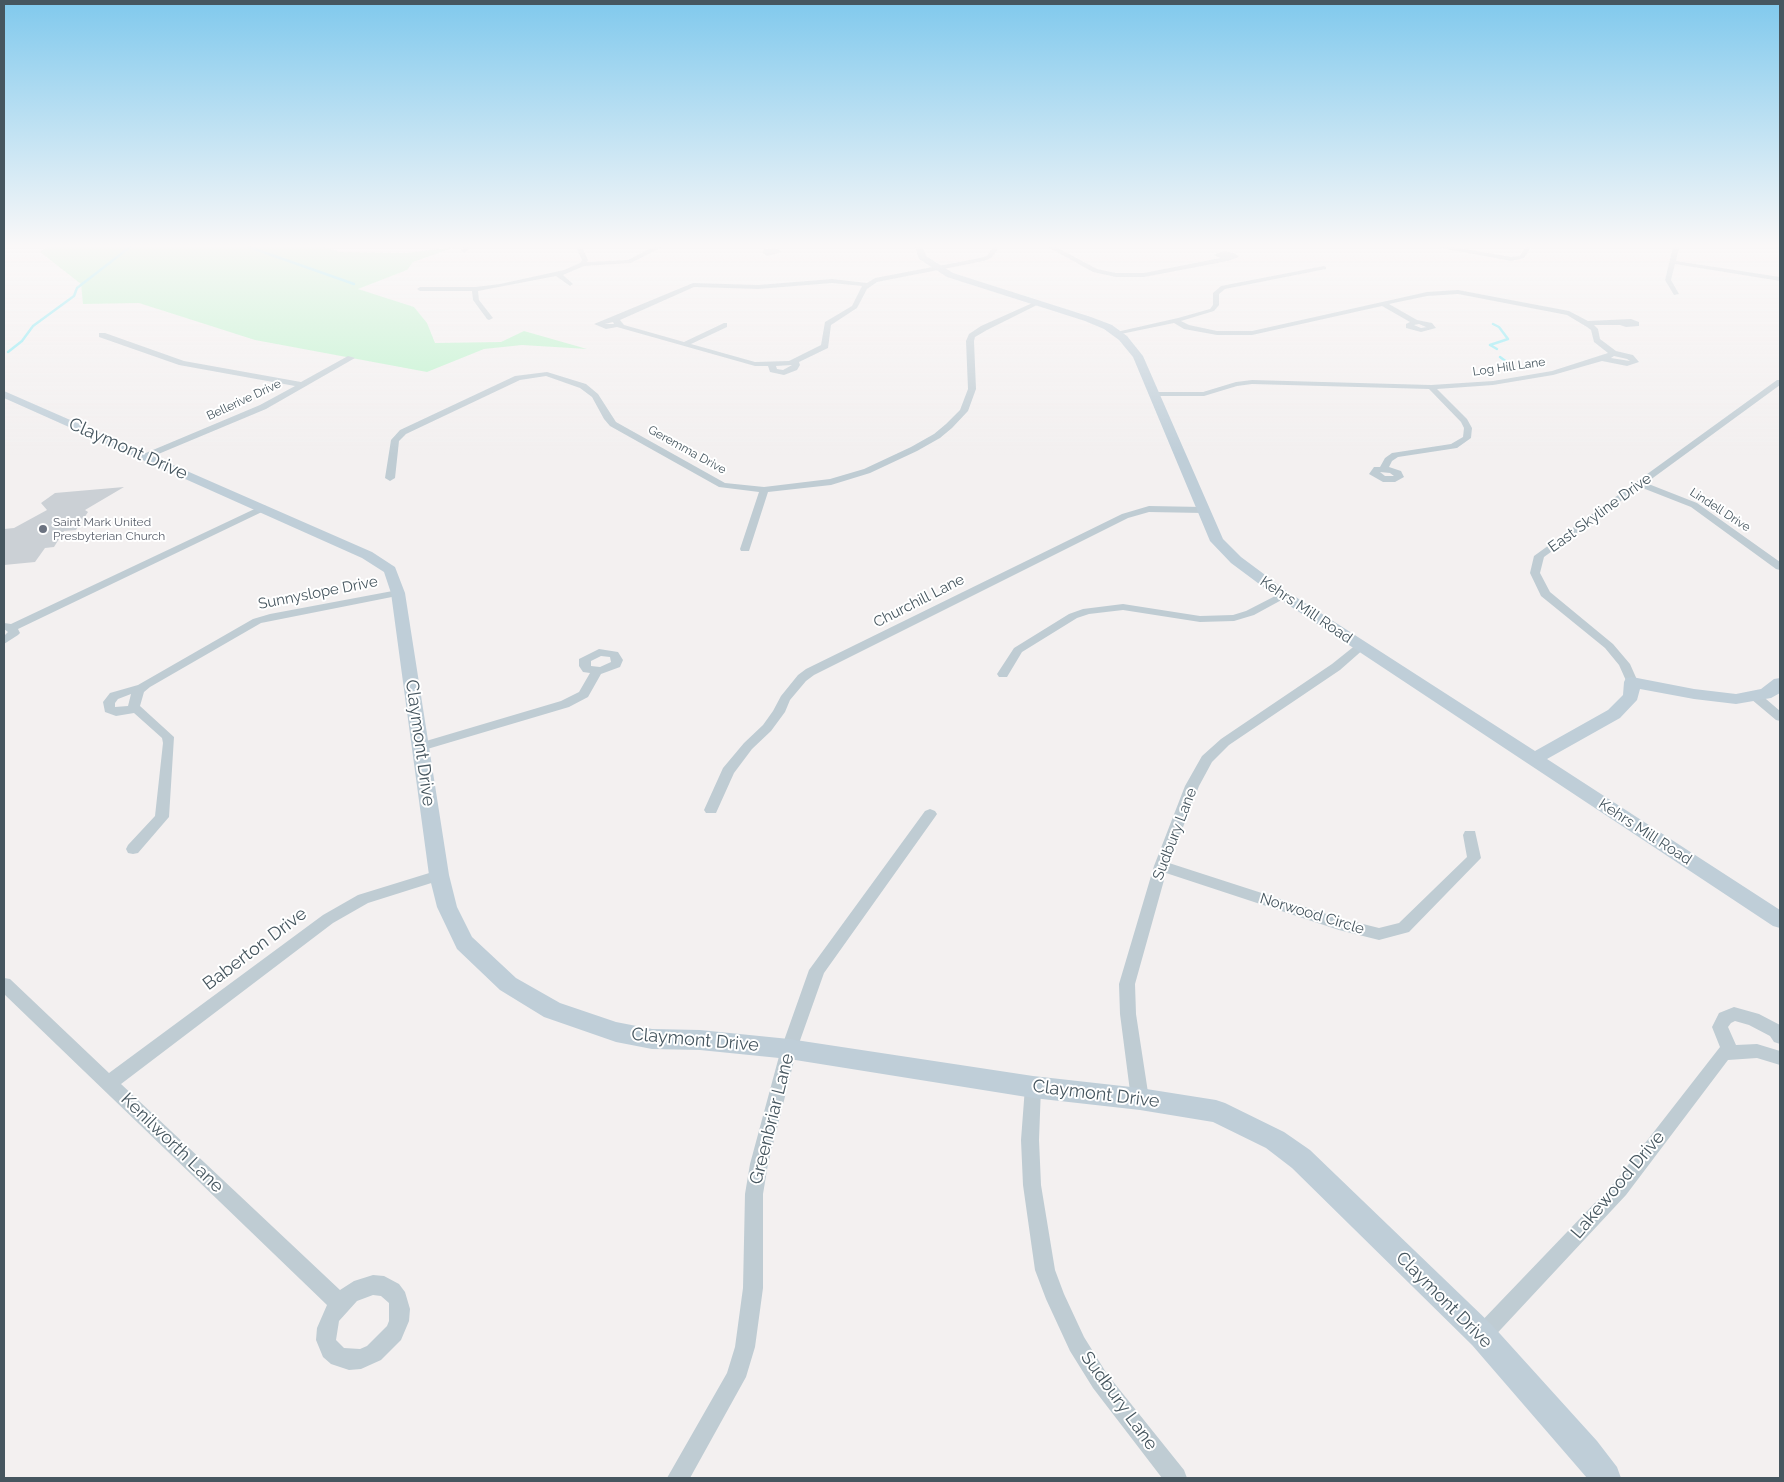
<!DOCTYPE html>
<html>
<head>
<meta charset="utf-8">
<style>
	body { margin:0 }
	#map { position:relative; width:1784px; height:1482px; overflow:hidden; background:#f3f0f0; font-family:Raleway,sans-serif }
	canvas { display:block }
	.frame { position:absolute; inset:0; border:5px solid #46565f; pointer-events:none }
</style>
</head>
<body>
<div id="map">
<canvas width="1784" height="1482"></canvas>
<div class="frame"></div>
</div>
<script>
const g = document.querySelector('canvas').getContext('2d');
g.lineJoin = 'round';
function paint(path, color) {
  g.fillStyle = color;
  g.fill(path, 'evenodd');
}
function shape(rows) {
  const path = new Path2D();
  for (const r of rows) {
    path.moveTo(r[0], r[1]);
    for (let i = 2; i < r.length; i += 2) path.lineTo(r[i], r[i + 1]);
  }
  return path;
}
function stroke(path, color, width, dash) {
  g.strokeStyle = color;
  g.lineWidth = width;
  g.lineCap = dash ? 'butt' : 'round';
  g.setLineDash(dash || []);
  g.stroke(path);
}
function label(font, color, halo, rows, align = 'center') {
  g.font = font + ' Raleway,sans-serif';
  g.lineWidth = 4;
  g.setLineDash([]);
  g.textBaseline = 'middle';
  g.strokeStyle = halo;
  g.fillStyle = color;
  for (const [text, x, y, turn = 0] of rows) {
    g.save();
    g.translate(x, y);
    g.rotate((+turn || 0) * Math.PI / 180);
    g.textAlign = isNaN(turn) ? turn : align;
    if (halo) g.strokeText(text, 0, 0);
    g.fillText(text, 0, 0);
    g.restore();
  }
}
const green = shape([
	[47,247,324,247,340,252,405,253,455,247,413,262,407,270,358,289,414,307,427,323,435,343,501,342,524,331,587,349,522,345,484,349,427,372,255,340,139,303,83,304,81,284,40,252]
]);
const stream = shape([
	[249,247,354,284],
	[1777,247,1780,249],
	[1493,324,1499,327,1508,339,1490,345,1497,349],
	[8,352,22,341,33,326,74,296,77,288,130,247],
	[1500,357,1515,368]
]);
const building = shape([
	[124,487,85,510,88,512,76,530,64,531,54,547,45,548,35,562,4,565,4,529,14,528,47,510,41,503,55,493]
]);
const street = shape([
	[464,247,471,247,464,253,461,251,464,247],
	[576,247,582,247,588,260,587,262,628,260,653,247,662,247,631,263,584,266,563,275,573,284,570,286,556,276,478,291,479,300,493,318,489,320,487,319,473,300,472,291,420,291,417,289,420,287,475,287,500,284,564,270,580,263,582,260,576,247],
	[993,247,1000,247,991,258,984,261,877,282,867,289,857,308,831,325,828,348,799,362,800,365,797,370,784,375,770,372,768,366,755,366,617,327,606,329,594,324,693,283,758,285,832,279,867,283,875,278,980,258,987,256,993,247],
	[832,283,862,286,852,306,825,322,821,345,789,361,755,362,691,344,727,327,727,323,724,323,684,342,624,325,620,320,694,287,758,289,832,283],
	[613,322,614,324,605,324,613,322],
	[792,365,783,370,777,369,776,366,792,365],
	[1048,247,1056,247,1097,269,1116,273,1144,273,1220,258,1214,255,1223,251,1234,253,1239,257,1228,261,1144,277,1116,277,1093,272,1048,247],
	[1436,247,1453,247,1511,257,1520,256,1525,247,1531,247,1524,258,1511,261,1436,247],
	[1673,247,1679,247,1676,261,1780,277,1780,281,1675,264,1671,280,1679,294,1674,295,1665,280,1673,247],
	[775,248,782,252,767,256,762,252,765,249,775,248],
	[1324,266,1326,267,1326,269,1225,289,1219,294,1219,305,1214,311,1181,321,1189,325,1217,331,1252,331,1427,292,1458,290,1569,311,1588,321,1631,319,1639,322,1639,326,1626,327,1620,325,1594,325,1598,329,1600,339,1616,351,1633,355,1639,362,1627,366,1602,361,1553,375,1493,385,1437,389,1467,419,1472,428,1471,438,1457,448,1398,457,1392,461,1389,467,1401,471,1404,477,1395,482,1383,482,1369,474,1374,467,1380,467,1385,458,1392,453,1451,444,1463,437,1464,428,1461,422,1429,389,1252,384,1237,386,1204,396,1154,396,1150,394,1154,392,1203,392,1236,382,1252,380,1431,385,1493,381,1552,371,1608,353,1594,342,1591,330,1587,327,1567,315,1458,294,1427,296,1389,304,1417,320,1432,323,1436,328,1421,332,1406,328,1406,324,1410,322,1382,306,1252,335,1217,335,1184,329,1174,323,1116,335,1112,333,1178,318,1210,309,1213,305,1213,293,1221,286,1324,266],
	[1419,324,1426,327,1427,327,1421,328,1414,325,1419,324],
	[1614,356,1627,359,1630,361,1611,358,1614,356],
	[1380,472,1390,473,1394,476,1385,476,1380,472],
	[1037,301,1040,303,1039,304,987,330,975,337,974,341,976,389,968,411,952,428,940,438,917,451,870,473,831,485,768,492,749,551,741,551,740,549,759,492,719,487,610,426,604,419,592,397,580,388,546,376,520,380,406,434,399,441,395,478,390,481,385,478,391,440,400,430,515,376,547,372,586,384,598,394,616,422,725,483,764,487,830,479,864,469,911,447,934,434,946,424,960,410,968,389,966,341,969,334,981,326,1037,301],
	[99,333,105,333,184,361,301,382,348,356,355,358,266,409,144,460,141,459,141,455,260,405,295,386,179,365,99,337,99,333],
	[1777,380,1780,380,1780,385,1646,483,1697,503,1780,562,1780,570,1776,569,1691,507,1640,487,1544,557,1540,573,1550,592,1613,644,1630,664,1638,682,1632,686,1628,685,1619,665,1605,648,1541,596,1530,573,1534,556,1777,380],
	[263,505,266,506,266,510,18,629,20,633,18,635,4,644,4,636,8,632,4,629,4,623,11,624,263,505],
	[1149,506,1203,507,1208,510,1203,513,1149,512,1128,518,814,675,806,681,790,700,785,712,771,731,752,749,734,773,716,813,706,813,704,810,723,768,744,743,763,725,773,711,781,696,798,675,806,669,1122,514,1149,506],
	[398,590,403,593,402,595,261,623,150,687,144,692,140,706,174,737,169,817,138,853,133,854,128,853,126,849,128,845,155,816,163,743,162,738,134,713,116,716,105,712,103,702,110,693,138,685,253,619,270,614,398,590],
	[131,694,128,706,115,707,115,703,118,699,131,694],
	[1283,592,1287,593,1288,595,1287,597,1254,615,1234,621,1200,622,1123,610,1089,614,1077,618,1022,652,1007,677,999,677,997,674,1014,648,1069,614,1083,609,1123,604,1200,616,1233,615,1246,611,1283,592],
	[1361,643,1367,646,1365,648,1340,670,1229,745,1212,762,1199,786,1169,863,1339,918,1379,928,1399,923,1467,857,1463,835,1465,831,1475,831,1481,858,1409,932,1379,940,1339,930,1166,873,1135,984,1136,1014,1149,1099,1146,1105,1140,1107,1134,1105,1131,1099,1120,1014,1119,984,1154,866,1185,786,1202,756,1221,739,1332,664,1357,644,1361,643],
	[599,649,618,652,623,660,620,667,601,674,588,697,569,707,424,750,416,750,414,747,416,744,561,701,579,692,590,673,583,672,579,666,579,659,599,649],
	[601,656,610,657,611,662,600,667,591,666,591,661,601,656],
	[1755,692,1759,693,1780,711,1780,721,1776,720,1751,699,1749,696,1755,692],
	[930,809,935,811,937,814,935,817,824,973,797,1049,768,1164,763,1194,763,1288,755,1347,746,1377,690,1478,667,1478,727,1373,735,1347,743,1288,745,1194,750,1164,781,1049,809,970,925,811,930,809],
	[439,870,444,871,446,875,444,879,368,903,333,923,121,1084,340,1290,354,1281,373,1275,384,1276,399,1284,405,1292,410,1309,409,1321,401,1340,381,1360,361,1369,349,1370,331,1364,323,1357,316,1340,317,1328,327,1305,4,994,4,978,10,979,109,1073,323,915,358,895,439,870],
	[373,1295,381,1296,389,1303,389,1321,387,1326,367,1346,360,1349,344,1348,336,1340,339,1321,357,1301,373,1295],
	[1734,1007,1759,1014,1780,1025,1780,1044,1774,1042,1770,1036,1749,1025,1735,1021,1731,1023,1728,1027,1736,1045,1757,1044,1780,1051,1780,1065,1757,1058,1728,1060,1626,1195,1489,1342,1482,1345,1475,1342,1472,1335,1475,1328,1614,1183,1720,1047,1712,1027,1719,1013,1734,1007],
	[1033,1079,1039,1082,1041,1087,1039,1140,1041,1185,1055,1270,1064,1294,1084,1337,1107,1374,1184,1470,1187,1478,1162,1478,1093,1388,1070,1351,1046,1299,1035,1270,1023,1185,1021,1140,1025,1087,1027,1082,1033,1079]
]);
const secondary = shape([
	[915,247,923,247,926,256,953,273,1091,317,1112,325,1127,336,1143,356,1223,539,1241,557,1288,592,1535,751,1608,710,1623,695,1624,682,1626,678,1632,677,1694,689,1736,694,1761,689,1774,679,1780,678,1780,693,1771,698,1736,704,1694,699,1640,689,1637,700,1620,718,1547,759,1780,910,1780,928,1773,926,1278,598,1231,563,1210,541,1133,357,1119,340,1104,329,1085,321,947,277,919,259,915,247],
	[4,391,372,552,395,567,405,593,449,875,457,907,472,937,516,978,560,1003,616,1022,652,1029,700,1030,789,1039,1033,1076,1140,1088,1216,1100,1225,1103,1284,1132,1310,1150,1492,1325,1597,1441,1617,1467,1621,1478,1587,1478,1472,1345,1292,1168,1266,1148,1213,1122,1140,1110,1033,1098,789,1059,700,1050,652,1049,616,1042,544,1017,500,990,457,949,437,907,429,875,391,593,384,572,362,558,4,398,4,391]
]);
const markers = [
	[43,529,5,"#6b7280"]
];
const farStreetnames = [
	["Log Hill Lane",1509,367,-8],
	["Bellerive Drive",244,400,-25],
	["Geremma Drive",687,450,29],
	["Lindell Drive",1720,510,33]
];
const farWorshipnames = [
	["Saint Mark United",53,522],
	["Presbyterian Church",53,536]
];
const streetNames = [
	["East Skyline Drive",1600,513,-36],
	["Sunnyslope Drive",318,593,-11],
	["Churchill Lane",919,601,-27],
	["Kehrs Mill Road",1306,610,34],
	["Kehrs Mill Road",1645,832,33],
	["Sudbury Lane",1175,834,-69],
	["Norwood Circle",1312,914,17]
];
const nearStreetnames = [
	["Claymont Drive",128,449,24],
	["Claymont Drive",420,743,82],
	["Baberton Drive",255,949,-37],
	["Claymont Drive",695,1040,5],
	["Claymont Drive",1096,1094,7],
	["Greenbriar Lane",772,1119,-76],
	["Kenilworth Lane",172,1143,44],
	["Lakewood Drive",1618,1185,-50],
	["Claymont Drive",1444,1300,45],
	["Sudbury Lane",1119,1401,54]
];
paint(green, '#bbf3cb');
stroke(stream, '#84e9f4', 2.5);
paint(building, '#cbd0d5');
paint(street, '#bfccd3');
paint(secondary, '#bfced8');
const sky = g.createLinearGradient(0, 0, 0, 455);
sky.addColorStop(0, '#80c9ed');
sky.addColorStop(0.54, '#faf8f8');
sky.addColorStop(1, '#faf8f800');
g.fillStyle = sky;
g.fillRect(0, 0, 1784, 455);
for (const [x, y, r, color] of markers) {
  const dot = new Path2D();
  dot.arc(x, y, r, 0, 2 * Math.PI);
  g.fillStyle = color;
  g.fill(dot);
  stroke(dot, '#fff', 2);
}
label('12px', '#46565f', '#fff', farStreetnames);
label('12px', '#5b616d', '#fff', farWorshipnames, 'left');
label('15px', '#46565f', '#fff', streetNames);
label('18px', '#46565f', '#fff', nearStreetnames);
</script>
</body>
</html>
